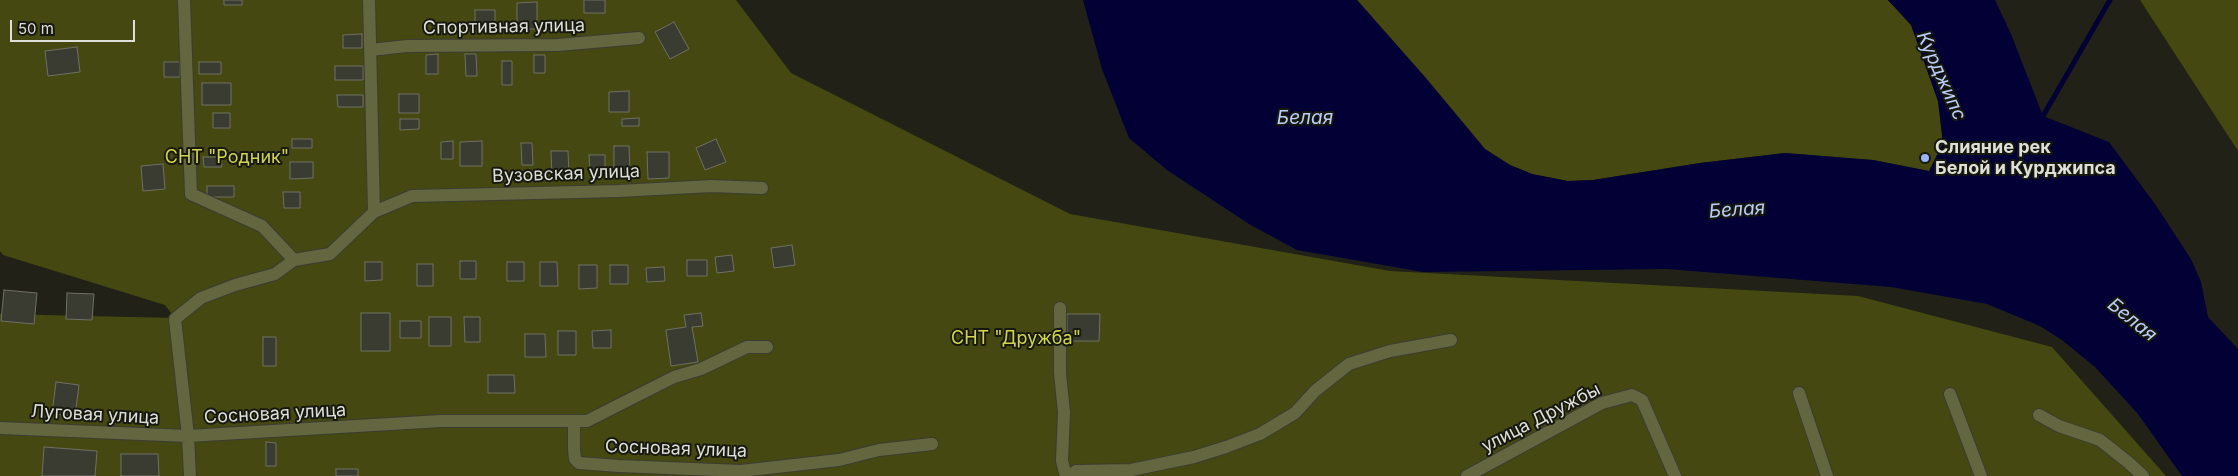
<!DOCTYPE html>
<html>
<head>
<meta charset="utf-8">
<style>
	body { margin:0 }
	#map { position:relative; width:2238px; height:476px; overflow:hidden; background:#212117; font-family:Inter,sans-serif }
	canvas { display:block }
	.scale { position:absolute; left:10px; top:20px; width:125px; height:22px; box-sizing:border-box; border:2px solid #dfdfd9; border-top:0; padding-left:6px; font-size:15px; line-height:18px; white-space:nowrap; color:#dfdfd9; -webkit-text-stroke:4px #17180e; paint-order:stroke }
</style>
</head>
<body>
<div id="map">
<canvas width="2238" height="476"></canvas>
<div class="scale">50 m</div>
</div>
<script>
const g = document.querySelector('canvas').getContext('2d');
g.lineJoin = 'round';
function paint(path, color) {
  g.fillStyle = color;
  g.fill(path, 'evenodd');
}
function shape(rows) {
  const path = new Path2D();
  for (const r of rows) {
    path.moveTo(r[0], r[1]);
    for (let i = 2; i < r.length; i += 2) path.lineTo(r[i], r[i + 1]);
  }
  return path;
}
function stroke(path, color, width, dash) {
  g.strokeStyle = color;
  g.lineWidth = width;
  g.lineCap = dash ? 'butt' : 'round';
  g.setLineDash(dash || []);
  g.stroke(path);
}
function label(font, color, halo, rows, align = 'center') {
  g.font = font + ' Inter,sans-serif';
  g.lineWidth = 4;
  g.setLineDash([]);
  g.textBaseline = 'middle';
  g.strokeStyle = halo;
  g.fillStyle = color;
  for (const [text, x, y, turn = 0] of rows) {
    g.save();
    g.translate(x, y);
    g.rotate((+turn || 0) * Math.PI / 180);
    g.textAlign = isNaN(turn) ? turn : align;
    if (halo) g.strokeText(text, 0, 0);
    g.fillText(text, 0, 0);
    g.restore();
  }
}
const green = shape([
	[0,0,736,0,791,73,1070,214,1390,271,1858,296,2052,347,2166,476,0,476,0,314,175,318,165,305,3,255,0,251],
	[1357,0,1888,0,1911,25,1938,101,1943,143,1929,171,1873,160,1785,153,1700,163,1593,180,1568,181,1532,174,1510,165,1485,149,1425,77],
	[2140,0,2238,0,2238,151]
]);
const water = shape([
	[1083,0,1357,0,1425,77,1485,149,1510,165,1532,174,1568,181,1593,180,1700,163,1785,153,1873,160,1929,171,1943,143,1938,101,1911,25,1888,0,1995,0,2011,34,2043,116,2109,142,2155,204,2191,259,2201,282,2208,317,2238,349,2238,476,2182,476,2138,414,2095,367,2062,340,2040,326,1987,304,1891,287,1667,269,1423,272,1297,250,1249,224,1167,170,1129,138,1102,69]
]);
const stream = shape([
	[2038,118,2043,116,2110,0]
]);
const building = shape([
	[224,0,242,0,242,5,224,5,224,0],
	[584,0,605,0,605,13,584,13,584,0],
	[537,2,537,29,517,29,517,3,537,2],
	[475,10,495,10,495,24,475,24,475,10],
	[674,22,689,49,670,59,655,32,674,22],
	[362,34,362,48,343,48,343,35,362,34],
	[77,47,80,72,48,76,45,51,77,47],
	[438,54,438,74,426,74,426,55,438,54],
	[465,54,476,54,477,76,466,76,465,54],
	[534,55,545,55,545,73,534,73,534,55],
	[502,61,512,61,512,85,502,85,502,61],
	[164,62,180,62,180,77,164,77,164,62],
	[199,62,221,62,221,74,199,74,199,62],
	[335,66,363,66,363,80,335,80,335,66],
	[202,83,231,83,231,105,202,105,202,83],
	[629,91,629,112,609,112,609,92,629,91],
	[399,94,419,94,419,113,399,113,399,94],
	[337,95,363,95,363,107,338,107,337,95],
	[213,113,230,113,230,128,213,128,213,113],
	[639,118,639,126,622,126,622,119,639,118],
	[400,119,419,119,419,129,400,130,400,119],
	[292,139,312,139,312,148,292,148,292,139],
	[716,139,726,162,705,170,696,148,716,139],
	[453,141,453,159,441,159,441,142,453,141],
	[482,141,482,166,460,166,460,142,482,141],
	[521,143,532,143,533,165,522,165,521,143],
	[614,146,629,146,630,174,614,174,614,146],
	[551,151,568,151,569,176,552,176,551,151],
	[647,152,669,152,669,178,648,179,647,152],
	[589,155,605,155,605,171,590,171,589,155],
	[203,157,221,157,222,167,204,167,203,157],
	[290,162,313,162,313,178,290,179,290,162],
	[163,164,165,189,143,191,141,166,163,164],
	[207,186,234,186,234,197,207,197,207,186],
	[283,192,300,192,300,208,284,208,283,192],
	[792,245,795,265,774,268,771,248,792,245],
	[732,255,734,271,717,273,715,257,732,255],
	[687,260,707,260,707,276,687,276,687,260],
	[460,261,476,261,476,279,460,279,460,261],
	[365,262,382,262,382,280,365,281,365,262],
	[507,262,524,262,524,281,507,281,507,262],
	[540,262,557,262,558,286,540,286,540,262],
	[417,264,433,264,433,286,417,286,417,264],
	[579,265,597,265,597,288,579,289,579,265],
	[610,265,628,265,628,284,610,284,610,265],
	[664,267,665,281,647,282,646,268,664,267],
	[4,290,37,293,34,324,1,321,4,290],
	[67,293,94,294,92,320,66,319,67,293],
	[361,313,390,313,390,351,361,351,361,313],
	[701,313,703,326,692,327,698,362,671,366,666,330,686,327,684,315,701,313],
	[1067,314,1100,314,1099,341,1067,341,1067,314],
	[429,317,451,317,451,346,429,346,429,317],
	[464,317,480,317,480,342,465,342,464,317],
	[400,321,421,321,421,338,400,338,400,321],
	[611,330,611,348,593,348,592,331,611,330],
	[558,331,576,331,576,355,558,355,558,331],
	[525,334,545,334,546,357,525,357,525,334],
	[263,337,276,337,276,366,263,366,263,337],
	[488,375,514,375,515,393,488,393,488,375],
	[56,382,79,385,75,416,52,414,56,382],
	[266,442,276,443,276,466,266,466,266,442],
	[44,447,97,451,95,476,42,476,44,447],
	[121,454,158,454,159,476,121,476,121,454],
	[336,469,358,469,358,476,336,476,336,469]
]);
const street = shape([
	[184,0,191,194,262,226,294,260,330,254,374,212,412,196,619,191,712,186,762,188],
	[369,0,374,212],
	[370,50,407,46,558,45,639,38],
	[1060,308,1060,373,1064,412,1062,461,1066,476],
	[1799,393,1827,476],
	[1950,394,1981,476],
	[2039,415,2059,426,2100,440,2129,463,2143,476],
	[574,421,574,449,575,459,579,463,619,466,741,471,839,460,879,450,932,444],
	[0,428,188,436,441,421,587,421,674,377,701,369,747,347,767,347],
	[190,476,188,436,175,319,201,298,235,285,275,274,294,260],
	[1070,476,1076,471,1131,470,1194,457,1226,447,1260,434,1295,413,1315,391,1349,364,1390,351,1451,340],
	[1467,476,1602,403,1632,395,1642,400,1675,476]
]);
const markers = [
	[1925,158,5,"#99b5fd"]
];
const streetNames = [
	["Спортивная улица",504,27,-1],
	["Вузовская улица",566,174,-2],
	["Сосновая улица",275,414,-3],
	["Луговая улица",95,415,3],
	["улица Дружбы",1541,418,-27],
	["Сосновая улица",676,449,2]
];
const poiNames = [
	["Слияние рек",1935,148],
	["Белой и Курджипса",1935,169]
];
const parkNames = [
	["СНТ \"Родник\"",227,158],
	["СНТ \"Дружба\"",1016,339]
];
const waterNames = [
	["Курджипс",1941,76,66],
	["Белая",1305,118],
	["Белая",1737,210,-4],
	["Белая",2132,320,39]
];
paint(green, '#464811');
paint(water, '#020035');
stroke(stream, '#020035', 5);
paint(building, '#3b3c31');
stroke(building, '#6f7064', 1);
stroke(street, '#3c3c32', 14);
stroke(street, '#63663f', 12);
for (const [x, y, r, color] of markers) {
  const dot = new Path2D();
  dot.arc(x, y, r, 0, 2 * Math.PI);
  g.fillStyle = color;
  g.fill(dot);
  stroke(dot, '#17180e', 2);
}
label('18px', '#dfdfd9', '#17180e', streetNames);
label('bold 18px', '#dfdfd9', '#17180e', poiNames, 'left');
label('18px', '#d1d54e', '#17180e', parkNames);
label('italic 19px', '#bccef8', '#17180e', waterNames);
</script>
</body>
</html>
